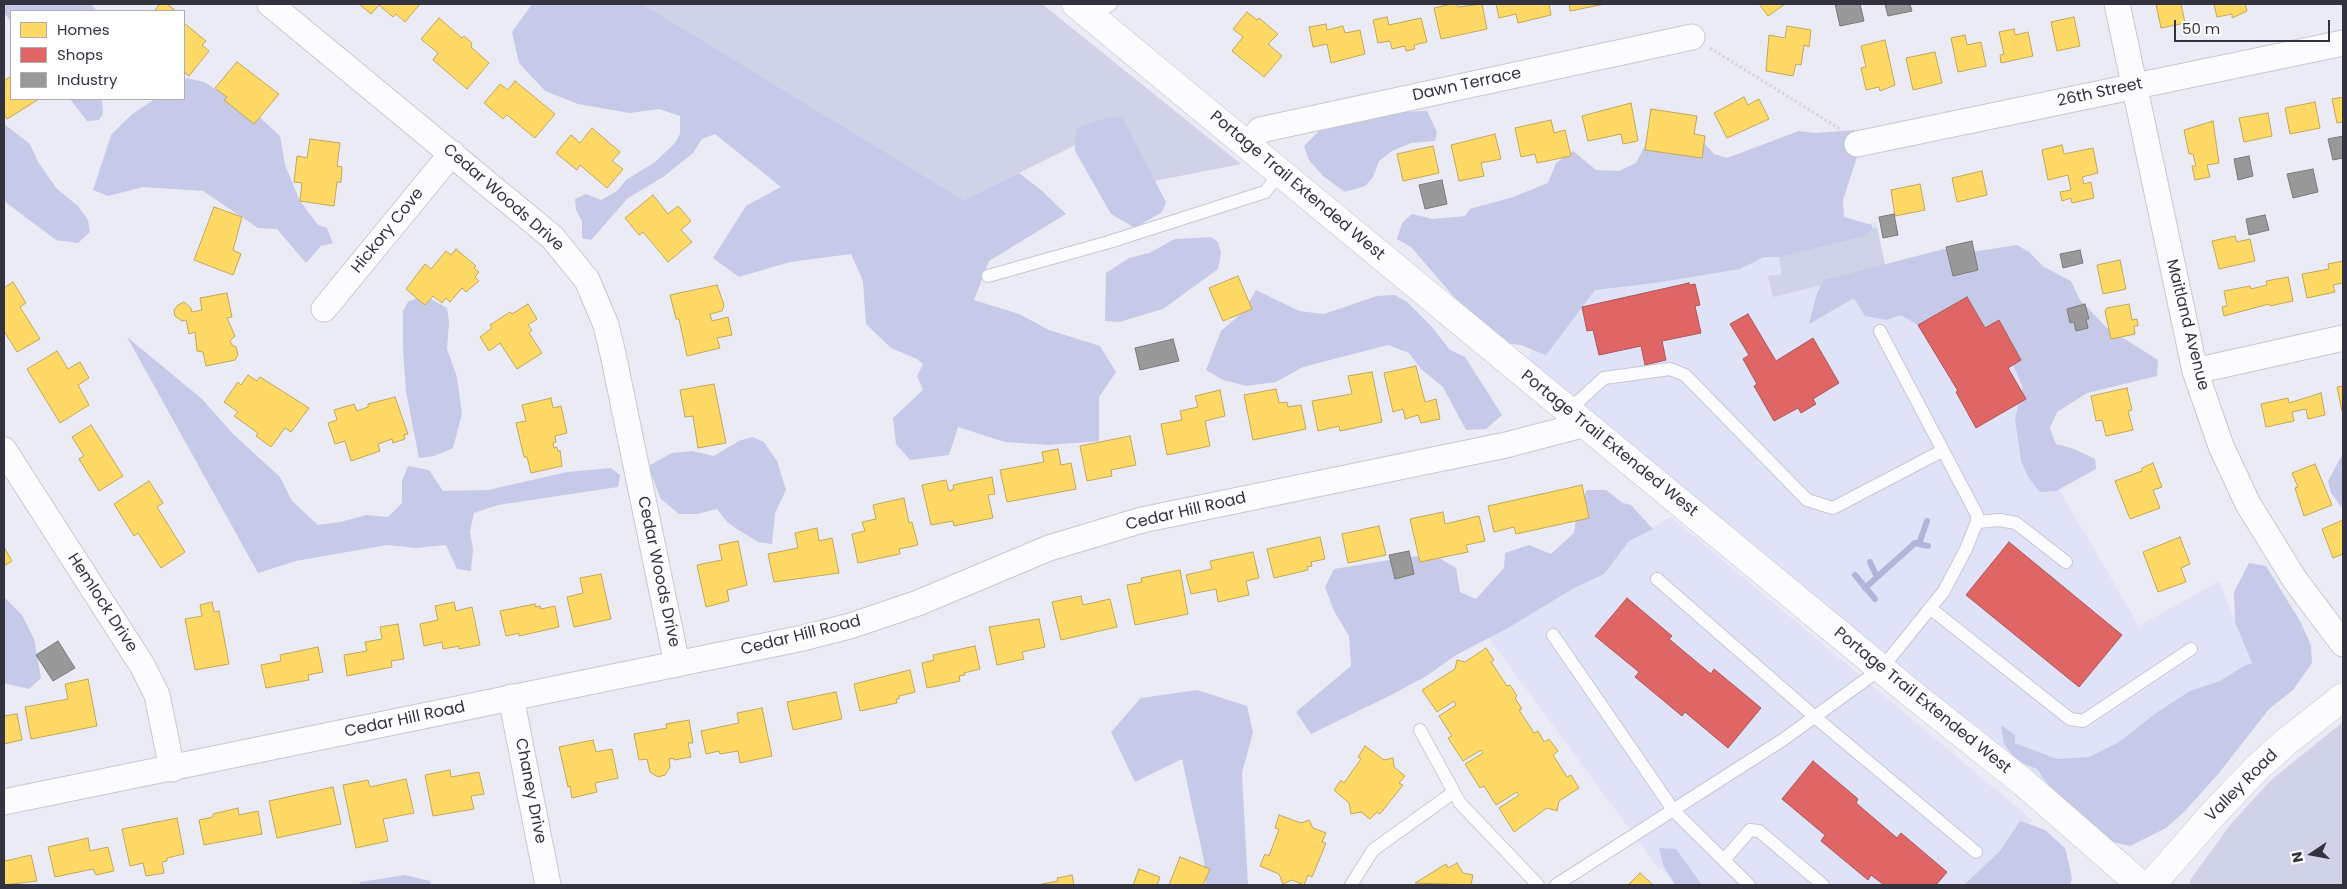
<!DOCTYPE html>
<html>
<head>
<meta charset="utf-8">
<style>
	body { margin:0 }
	#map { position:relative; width:2347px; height:889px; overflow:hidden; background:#eaebf5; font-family:Poppins,sans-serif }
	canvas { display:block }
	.frame { position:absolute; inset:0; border:5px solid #32333f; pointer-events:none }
	.legend { position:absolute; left:10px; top:10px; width:175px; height:90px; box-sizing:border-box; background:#fff; border:1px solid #adadb2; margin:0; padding:6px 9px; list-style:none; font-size:15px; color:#32333f }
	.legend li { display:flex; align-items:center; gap:10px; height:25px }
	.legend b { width:25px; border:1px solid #adadb2 }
	.north { position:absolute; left:2287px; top:829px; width:50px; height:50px; -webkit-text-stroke:4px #fff; paint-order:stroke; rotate:258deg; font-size:14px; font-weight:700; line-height:20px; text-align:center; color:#32333f }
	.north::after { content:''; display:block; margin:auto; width:18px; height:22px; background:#32333f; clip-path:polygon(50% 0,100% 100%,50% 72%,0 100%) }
	.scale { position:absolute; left:2174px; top:20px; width:156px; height:22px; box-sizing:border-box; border:2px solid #32333f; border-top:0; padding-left:6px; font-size:15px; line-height:18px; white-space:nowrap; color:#32333f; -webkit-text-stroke:4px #fff; paint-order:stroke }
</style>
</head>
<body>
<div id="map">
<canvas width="2347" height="889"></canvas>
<div class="frame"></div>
<ul class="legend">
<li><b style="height:14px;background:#ffd966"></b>Homes</li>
<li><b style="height:14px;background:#e06666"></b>Shops</li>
<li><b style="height:14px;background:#999"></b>Industry</li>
</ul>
<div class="north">N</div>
<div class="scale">50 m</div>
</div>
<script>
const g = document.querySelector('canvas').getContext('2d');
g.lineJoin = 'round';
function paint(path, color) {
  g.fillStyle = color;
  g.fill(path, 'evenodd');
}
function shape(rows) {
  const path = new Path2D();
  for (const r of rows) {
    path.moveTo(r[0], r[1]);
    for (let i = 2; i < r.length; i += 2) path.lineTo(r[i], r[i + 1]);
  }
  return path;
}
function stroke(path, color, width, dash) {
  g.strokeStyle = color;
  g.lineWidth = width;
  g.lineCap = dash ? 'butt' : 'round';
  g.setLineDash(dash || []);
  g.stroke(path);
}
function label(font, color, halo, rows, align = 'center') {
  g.font = font + ' Poppins,sans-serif';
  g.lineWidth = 5;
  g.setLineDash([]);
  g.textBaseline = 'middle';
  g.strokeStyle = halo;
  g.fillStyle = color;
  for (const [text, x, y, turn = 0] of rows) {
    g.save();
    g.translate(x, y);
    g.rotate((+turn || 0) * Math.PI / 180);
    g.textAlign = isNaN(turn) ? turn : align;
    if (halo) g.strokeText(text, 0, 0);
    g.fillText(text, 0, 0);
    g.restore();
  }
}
const built = shape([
	[1876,222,1892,301,1988,277,2052,394,2019,421,2139,626,2219,581,2252,663,2051,794,1527,359,1567,286],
	[1671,517,2032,820,1977,885,1680,885,1656,865,1477,622]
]);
const green = shape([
	[643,4,1042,4,1241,164,1124,187,1108,129,964,200],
	[1877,227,1886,269,1773,297,1768,276,1782,274,1777,247],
	[2343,722,2343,885,2190,885,2190,880,2231,824,2271,780]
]);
const forest = shape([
	[4,4,91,4,97,11,11,11,11,21,4,13],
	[532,4,643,4,964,200,1019,173,1041,190,1066,214,989,261,974,300,1019,314,1049,330,1100,346,1116,372,1099,397,1099,441,1049,445,1005,442,958,427,949,455,910,460,896,444,893,418,923,390,917,376,923,364,917,359,891,348,866,324,863,281,851,254,790,262,739,277,713,258,746,206,781,187,715,134,702,139,693,153,663,177,628,198,591,240,582,238,582,221,576,210,575,199,586,194,601,200,617,191,626,180,655,162,675,143,680,134,680,116,659,109,630,113,578,104,545,91,519,63,512,32],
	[187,78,204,82,255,113,280,136,285,165,300,201,318,225,327,228,333,243,321,246,306,263,277,229,258,228,203,191,143,187,108,196,93,190,111,135,131,115,155,99,184,99,184,80],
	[70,99,102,99,103,114,99,120,87,121],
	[1427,111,1437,132,1435,141,1411,143,1392,151,1379,161,1373,177,1365,186,1345,192,1323,176,1309,160,1304,146,1321,129,1396,112],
	[1122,117,1166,202,1162,212,1135,228,1111,214,1075,151,1076,128,1106,118],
	[4,124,30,144,38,162,57,189,78,206,88,220,90,232,78,243,56,240,4,201],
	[1855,130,1859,151,1843,200,1844,217,1872,225,1872,230,1864,236,1778,257,1764,257,1740,269,1655,283,1595,290,1546,355,1521,345,1493,342,1411,247,1397,239,1402,223,1412,214,1433,219,1465,216,1470,209,1513,197,1548,183,1556,163,1573,151,1596,170,1619,171,1636,163,1649,138,1697,135,1714,154,1727,158,1799,131,1815,133],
	[1211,237,1218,242,1221,253,1218,269,1163,309,1119,322,1105,321,1106,273,1129,258,1149,253,1175,239],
	[2017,245,2029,252,2044,267,2071,281,2080,300,2106,327,2158,360,2157,376,2087,393,2057,412,2050,428,2056,444,2074,449,2095,459,2096,469,2056,491,2040,492,2028,477,2021,461,2015,419,2023,387,2013,365,2021,360,1999,321,1985,328,1967,297,1918,325,1901,315,1886,320,1865,316,1854,298,1809,324,1817,293,1824,280,1944,249,1972,252],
	[1256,290,1299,311,1324,314,1377,296,1395,295,1407,302,1431,326,1450,350,1465,357,1502,415,1486,429,1466,430,1443,387,1421,369,1409,353,1388,345,1303,367,1276,382,1246,386,1223,380,1206,370,1221,331,1243,312],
	[417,298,425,305,431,299,447,308,449,322,447,349,457,377,462,414,453,448,434,456,419,458,406,392,403,349,403,311,408,302],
	[127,337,202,399,234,435,280,477,292,501,318,525,340,522,366,515,388,517,402,503,402,481,408,466,429,470,443,491,488,490,567,472,611,468,620,475,618,487,498,505,474,513,470,532,473,549,471,571,457,569,446,545,416,548,387,545,296,561,258,573],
	[752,437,764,442,777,461,786,490,775,513,772,544,758,542,737,529,727,522,717,509,697,514,679,514,661,499,648,466,672,453,692,451,714,456,739,441],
	[2343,453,2343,509,2331,493,2328,481],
	[1587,490,1606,490,1623,503,1631,505,1653,529,1629,541,1604,574,1574,588,1508,628,1456,655,1428,675,1393,694,1311,734,1296,712,1351,666,1349,636,1334,611,1325,587,1334,569,1408,557,1434,555,1456,568,1460,592,1476,599,1504,568,1505,553,1529,545,1551,554,1574,533,1577,511],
	[2249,563,2266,566,2300,621,2311,645,2312,663,2293,690,2269,709,2219,773,2185,811,2166,828,2130,846,2096,838,2067,810,2037,769,2017,761,2004,744,2001,725,2015,735,2015,743,2057,759,2089,757,2119,742,2156,713,2190,691,2220,681,2244,666,2252,663,2235,622,2234,592],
	[4,597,22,615,34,639,41,678,29,689,4,683],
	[1197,690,1247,706,1253,732,1242,773,1248,885,1206,885,1204,861,1182,759,1135,782,1111,732,1141,698],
	[2020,821,2045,830,2065,848,2072,878,2070,885,1964,885,2000,851],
	[1659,848,1676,849,1702,885,1675,885,1663,865],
	[405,875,430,881,431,885,359,885,360,882]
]);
const homes = shape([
	[160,4,167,4,176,11,154,11,160,4],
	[359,4,420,4,405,22,396,14,393,17,379,5,371,14,359,4],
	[1452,4,1457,4,1458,7,1482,4,1487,29,1441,39,1434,8,1452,4],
	[1496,4,1549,4,1551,15,1518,23,1516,14,1499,18,1496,4],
	[1569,4,1605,4,1570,11,1569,4],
	[1759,4,1785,4,1768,16,1759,4],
	[2156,4,2181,4,2185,23,2161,28,2156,4],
	[2214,4,2245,4,2247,11,2232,18,2232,14,2217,17,2214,4],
	[1247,12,1257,20,1259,18,1278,34,1268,44,1282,56,1264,77,1232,51,1243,37,1233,29,1247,12],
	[1387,17,1389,25,1421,18,1427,42,1414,45,1415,49,1406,51,1405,46,1392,49,1390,41,1378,43,1373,20,1387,17],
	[2074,17,2080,46,2057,51,2051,22,2074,17],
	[439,18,462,38,464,36,472,43,471,47,489,63,467,89,433,60,438,53,421,39,439,18],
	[184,23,206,41,202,45,209,51,189,76,184,72,184,23],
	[1326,24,1327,30,1343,26,1345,33,1360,30,1365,54,1331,63,1327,44,1313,47,1309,27,1326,24],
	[1787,26,1811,30,1809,47,1804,45,1801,65,1796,64,1793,76,1766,71,1769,35,1785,38,1787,26],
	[2014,29,2015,35,2028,32,2033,56,2001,63,2000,55,2004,54,1999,32,2014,29],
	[1965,35,1967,45,1981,42,1986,66,1958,72,1951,38,1965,35],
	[1885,40,1895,85,1880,91,1879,87,1866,90,1861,68,1866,67,1861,46,1885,40],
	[1935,52,1942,83,1913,90,1906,58,1935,52],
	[237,62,279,94,254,124,224,100,227,97,215,88,237,62],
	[11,76,11,99,39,99,7,119,4,114,4,81,11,76],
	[515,81,555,114,535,138,507,115,503,119,484,103,500,84,508,90,515,81],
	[1744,97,1748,105,1759,99,1769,119,1727,138,1714,113,1744,97],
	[2343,97,2343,122,2337,123,2332,99,2343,97],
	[2315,102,2320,128,2290,134,2285,108,2315,102],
	[1631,103,1638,141,1623,144,1621,134,1588,141,1582,116,1631,103],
	[1651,109,1697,116,1694,134,1705,136,1702,158,1645,150,1651,109],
	[2268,113,2272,136,2244,142,2239,118,2268,113],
	[1551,120,1554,133,1565,130,1571,156,1537,163,1535,154,1521,157,1515,128,1551,120],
	[2213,121,2219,163,2207,165,2210,177,2195,180,2192,166,2196,166,2193,154,2189,154,2184,130,2213,121],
	[592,128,620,152,612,161,623,169,607,188,580,165,577,170,556,153,571,135,580,143,592,128],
	[1495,134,1501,159,1481,163,1484,176,1459,181,1451,145,1495,134],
	[310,139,340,143,337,166,342,167,341,182,337,182,334,206,300,201,302,183,294,182,297,156,307,158,310,139],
	[2062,145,2064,154,2093,148,2098,173,2082,177,2084,184,2091,182,2094,198,2072,203,2071,198,2062,201,2060,192,2071,190,2068,175,2048,180,2042,150,2062,145],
	[1433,146,1439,173,1403,181,1397,154,1433,146],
	[1982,171,1987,195,1957,202,1952,178,1982,171],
	[1920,184,1925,210,1895,216,1891,190,1920,184],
	[653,195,668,214,678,206,691,221,681,230,692,242,668,262,643,232,639,235,625,218,653,195],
	[214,207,242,217,233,250,241,254,233,275,194,260,214,207],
	[2235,236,2237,242,2250,239,2255,261,2219,269,2212,241,2235,236],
	[456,249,476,266,474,268,479,272,475,277,479,281,466,292,462,288,450,302,446,298,442,303,433,296,425,305,406,289,425,264,431,269,446,251,451,255,456,249],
	[2120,260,2126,289,2103,294,2097,265,2120,260],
	[2343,261,2343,283,2333,285,2335,292,2307,298,2302,274,2329,269,2328,264,2343,261],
	[1238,276,1252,309,1223,321,1209,288,1238,276],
	[2288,277,2293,301,2270,306,2269,304,2224,316,2222,307,2227,306,2224,291,2250,286,2251,289,2267,285,2266,281,2288,277],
	[13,282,26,303,20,307,40,339,17,352,4,331,4,288,13,282],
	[717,285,724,305,722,311,710,314,712,321,728,317,732,335,717,338,720,348,687,356,679,319,676,319,670,295,717,285],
	[227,293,232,317,227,318,235,336,230,341,232,345,236,347,238,355,235,360,206,366,203,352,197,351,195,332,189,334,186,320,182,321,175,316,174,310,178,305,184,302,191,308,192,312,202,310,200,298,227,293],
	[528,304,537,319,528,325,532,330,529,333,542,353,517,369,500,343,489,351,480,337,492,328,490,325,510,312,512,314,528,304],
	[2129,304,2132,320,2137,319,2138,326,2134,326,2135,334,2111,339,2105,311,2107,308,2129,304],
	[57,351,68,369,80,362,89,378,78,385,89,405,60,423,27,369,57,351],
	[1416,366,1425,402,1436,399,1440,419,1421,423,1418,415,1405,419,1403,409,1393,412,1384,373,1416,366],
	[1372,372,1382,422,1340,431,1339,426,1318,431,1312,401,1352,394,1348,376,1372,372],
	[248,375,257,381,260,377,309,408,291,432,285,428,271,447,256,436,258,433,234,416,238,412,224,402,238,382,241,385,248,375],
	[714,384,726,443,698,448,693,416,685,417,680,390,714,384],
	[2343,386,2343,411,2342,411,2337,387,2343,386],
	[2127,388,2132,410,2128,411,2133,430,2106,436,2102,420,2096,421,2091,396,2127,388],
	[1276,389,1279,403,1287,402,1288,407,1301,405,1306,429,1253,440,1244,395,1276,389],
	[1220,390,1225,416,1205,421,1210,446,1167,455,1161,424,1182,420,1180,411,1198,407,1195,396,1220,390],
	[2321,393,2325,415,2308,419,2306,409,2292,412,2294,421,2266,427,2261,404,2288,398,2289,403,2321,393],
	[395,397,408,434,404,435,405,439,393,443,392,439,378,444,380,451,351,461,345,441,335,444,328,423,337,420,334,410,354,404,357,411,368,407,368,404,395,397],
	[551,398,553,408,561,406,567,433,555,436,556,442,553,443,554,448,557,447,558,452,560,450,562,466,531,473,527,457,524,457,516,423,526,421,522,405,551,398],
	[91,425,123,476,99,491,79,459,84,456,72,437,91,425],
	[1130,436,1136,465,1111,470,1112,476,1087,481,1080,446,1130,436],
	[1058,449,1061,465,1071,463,1076,489,1007,502,1000,470,1044,462,1042,452,1058,449],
	[2153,463,2162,487,2153,490,2160,508,2130,519,2115,481,2142,471,2142,468,2153,463],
	[2315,464,2332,505,2304,516,2295,488,2298,487,2292,473,2315,464],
	[992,477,995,494,988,495,993,518,954,526,953,521,931,525,922,485,946,480,949,491,954,489,953,485,992,477],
	[149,481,163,503,157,507,185,552,161,568,138,533,134,536,114,504,149,481],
	[1582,485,1589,518,1516,534,1514,527,1494,532,1488,506,1582,485],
	[904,498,909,523,912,522,918,545,899,549,900,554,858,563,852,534,865,531,862,522,876,519,873,505,904,498],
	[1443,512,1445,524,1479,516,1485,541,1466,545,1468,552,1420,562,1410,519,1443,512],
	[2343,520,2343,554,2333,558,2322,529,2343,520],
	[1379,526,1386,555,1348,563,1342,534,1379,526],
	[817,528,819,541,832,538,839,573,774,582,768,554,798,548,795,533,817,528],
	[1320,537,1325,559,1311,562,1312,566,1307,567,1308,570,1274,578,1267,549,1320,537],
	[2180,537,2190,564,2181,568,2186,582,2158,592,2143,552,2180,537],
	[738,541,747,585,727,590,729,601,706,607,697,565,722,560,719,545,738,541],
	[4,547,12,561,4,566,4,547],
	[1253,552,1259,578,1246,581,1249,595,1218,602,1216,589,1191,594,1186,575,1212,569,1210,561,1253,552],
	[1180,570,1188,614,1135,625,1127,585,1142,582,1141,578,1180,570],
	[601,574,611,619,574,627,567,597,583,593,580,578,601,574],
	[1081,596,1083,605,1110,599,1117,627,1061,640,1052,602,1081,596],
	[212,602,214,612,219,611,229,664,195,670,185,619,202,616,200,605,212,602],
	[454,602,456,611,472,607,480,645,459,649,459,646,443,649,442,642,424,646,420,624,438,620,435,606,454,602],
	[535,604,535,607,540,606,541,609,555,606,559,627,519,636,519,633,506,636,500,611,535,604],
	[1039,619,1045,647,1022,652,1024,659,997,665,989,627,1039,619],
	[398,624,404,659,391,661,392,667,347,676,344,655,367,651,365,642,382,639,380,627,398,624],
	[975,646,980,669,964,673,965,675,959,676,960,681,927,688,922,663,934,660,933,655,975,646],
	[318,647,323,672,308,675,309,680,266,688,261,665,281,661,280,655,318,647],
	[1486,648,1494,660,1491,662,1507,686,1510,685,1517,696,1515,698,1522,709,1519,710,1534,733,1538,731,1544,742,1549,739,1558,751,1553,755,1567,777,1571,775,1579,788,1559,801,1557,811,1547,808,1514,832,1499,808,1519,795,1517,792,1496,805,1484,786,1480,788,1465,764,1483,753,1481,750,1463,761,1448,738,1452,736,1439,716,1456,705,1454,701,1437,712,1422,690,1455,669,1457,660,1465,662,1486,648],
	[910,670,915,692,899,696,899,699,896,699,897,703,860,711,854,684,910,670],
	[88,679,97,726,31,739,25,707,68,699,65,684,88,679],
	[836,692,842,719,793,730,787,702,836,692],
	[762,708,772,756,740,763,738,751,720,754,719,751,706,754,701,731,739,723,737,713,762,708],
	[17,714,22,740,4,744,4,716,17,714],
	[689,720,693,743,688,743,691,757,674,760,674,758,669,759,670,767,665,775,658,777,650,772,647,759,639,760,634,734,667,728,666,724,689,720],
	[593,740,596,752,612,749,618,778,595,783,597,792,572,798,570,786,568,787,559,747,593,740],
	[1365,746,1384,760,1393,758,1394,767,1405,776,1399,783,1403,785,1380,814,1377,812,1370,819,1361,812,1351,814,1349,803,1334,790,1341,780,1344,783,1361,759,1358,757,1365,746],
	[450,770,451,777,479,772,484,794,471,796,474,809,433,816,425,775,450,770],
	[406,779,414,813,383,819,388,841,356,848,343,785,368,780,370,787,406,779],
	[333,787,341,824,277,838,269,801,333,787],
	[238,808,239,815,258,811,262,834,204,845,199,820,213,817,213,814,238,808],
	[1279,815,1301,823,1309,820,1313,828,1326,833,1322,842,1326,843,1312,877,1308,875,1304,885,1292,880,1283,884,1279,874,1260,866,1265,854,1269,856,1279,829,1275,828,1279,815],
	[177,818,184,854,167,858,167,861,162,862,164,873,146,876,143,863,130,866,122,829,177,818],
	[88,838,90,851,108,847,114,871,96,875,93,869,55,877,48,847,88,838],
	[4,854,5,861,31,855,37,881,4,885,4,854],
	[1180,857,1210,869,1203,885,1169,885,1180,857],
	[1457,863,1463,873,1473,875,1471,885,1415,883,1446,864,1448,868,1457,863],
	[1139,869,1160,877,1157,885,1133,885,1139,869],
	[1640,873,1653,885,1628,885,1640,873],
	[1072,875,1074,885,1037,885,1058,881,1057,878,1072,875]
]);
const shops = shape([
	[1689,283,1690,285,1695,284,1700,305,1695,306,1701,333,1662,341,1666,360,1645,365,1641,346,1599,355,1593,330,1587,331,1582,307,1689,283],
	[1967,297,1985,328,1999,320,2021,360,2008,368,2026,399,1976,428,1956,392,1958,391,1918,325,1967,297],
	[1748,314,1776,361,1813,338,1839,383,1813,399,1816,404,1801,413,1798,408,1774,421,1754,386,1757,384,1743,359,1749,355,1730,324,1748,314],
	[2009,542,2122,635,2079,687,1966,595,2009,542],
	[1627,598,1672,636,1669,639,1711,674,1714,669,1761,708,1728,748,1685,712,1682,716,1635,677,1639,672,1595,636,1627,598],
	[1813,761,1858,799,1856,803,1897,838,1901,833,1947,872,1936,885,1884,885,1871,875,1868,880,1821,841,1825,835,1782,799,1813,761]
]);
const industry = shape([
	[1835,4,1860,4,1864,21,1840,26,1835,4],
	[1885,4,1910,4,1912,11,1888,16,1885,4],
	[2343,136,2343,158,2333,160,2328,139,2343,136],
	[2249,156,2253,176,2238,180,2234,159,2249,156],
	[2313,169,2318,192,2293,198,2287,174,2313,169],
	[1442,180,1447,204,1425,209,1419,185,1442,180],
	[1894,214,1898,235,1883,238,1879,217,1894,214],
	[2265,215,2269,230,2249,235,2246,219,2265,215],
	[1972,241,1978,270,1953,276,1946,247,1972,241],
	[2080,250,2083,263,2063,268,2060,254,2080,250],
	[2085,304,2089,319,2086,319,2088,328,2076,331,2074,322,2070,323,2067,309,2085,304],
	[1173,339,1179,361,1140,370,1135,348,1173,339],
	[1409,551,1414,574,1395,579,1389,555,1409,551],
	[58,641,75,668,53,681,36,655,58,641]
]);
const stream = shape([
	[1919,544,1927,521],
	[1870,562,1877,577],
	[1855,575,1875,599],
	[1865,588,1915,543,1928,546]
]);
const path = shape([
	[1710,48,1840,129]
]);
const lane = shape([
	[1092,17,1111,4],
	[988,276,1109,242,1265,192,1281,172],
	[1569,410,1604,378,1670,369,1685,375,1807,500,1833,508,1942,451],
	[1977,522,2000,520,2016,523,2066,562],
	[1657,579,1815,717,1976,852],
	[1930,608,2070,719,2083,721,2191,649],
	[1553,635,1674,811,1749,885],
	[1420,730,1460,803,1538,885],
	[1724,860,1750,830,1759,831,1823,885],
	[1351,885,1373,850,1454,792],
	[1556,885,1784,739,1882,668,1944,591,1966,549,1977,522,1977,515,1880,331]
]);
const street = shape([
	[270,4,552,237,587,280,606,325,613,354,677,664],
	[2117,4,2195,371,2221,446,2248,504,2295,580,2343,644],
	[1857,144,2343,43],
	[1249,145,1260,130,1692,37],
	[324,309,452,153],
	[2195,371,2343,338],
	[4,450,142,665,157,695,172,769],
	[511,697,548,885],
	[4,802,803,638,850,626,918,603,1049,548,1142,520,1506,445,1586,424]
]);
const secondary = shape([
	[1076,4,1907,690,2023,782,2141,885],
	[2151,885,2214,813,2257,768,2286,742,2343,697]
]);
const streetNames = [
	["Dawn Terrace",1467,85,-12],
	["26th Street",2100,93,-12],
	["Portage Trail Extended West",1297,186,40],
	["Cedar Woods Drive",503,198,41],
	["Hickory Cove",388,231,-51],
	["Maitland Avenue",2187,325,76],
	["Portage Trail Extended West",1609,444,39],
	["Cedar Hill Road",1186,512,-13],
	["Cedar Woods Drive",658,572,78],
	["Hemlock Drive",102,603,57],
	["Cedar Hill Road",801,636,-14],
	["Portage Trail Extended West",1922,701,39],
	["Cedar Hill Road",405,720,-12],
	["Valley Road",2242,786,-45],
	["Chaney Drive",530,791,79]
];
paint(built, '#e0e2f7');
paint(green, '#d0d2e8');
paint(forest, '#c7c9e8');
paint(homes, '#ffd966');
stroke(homes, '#c2a75a', 1);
paint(shops, '#e06666');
stroke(shops, '#ac575a', 1);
paint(industry, '#999');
stroke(industry, '#7a7a7e', 1);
stroke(stream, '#b2b5d9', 6);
stroke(lane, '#c7c8d2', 14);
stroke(street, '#c7c8d2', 27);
stroke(secondary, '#c7c8d2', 29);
stroke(path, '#d6d6da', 3, [2.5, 2.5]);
stroke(lane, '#fcfcfe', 12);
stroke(street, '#fcfcfe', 25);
stroke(secondary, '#fcfcfe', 28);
label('16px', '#32333f', '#fff', streetNames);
</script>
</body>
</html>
